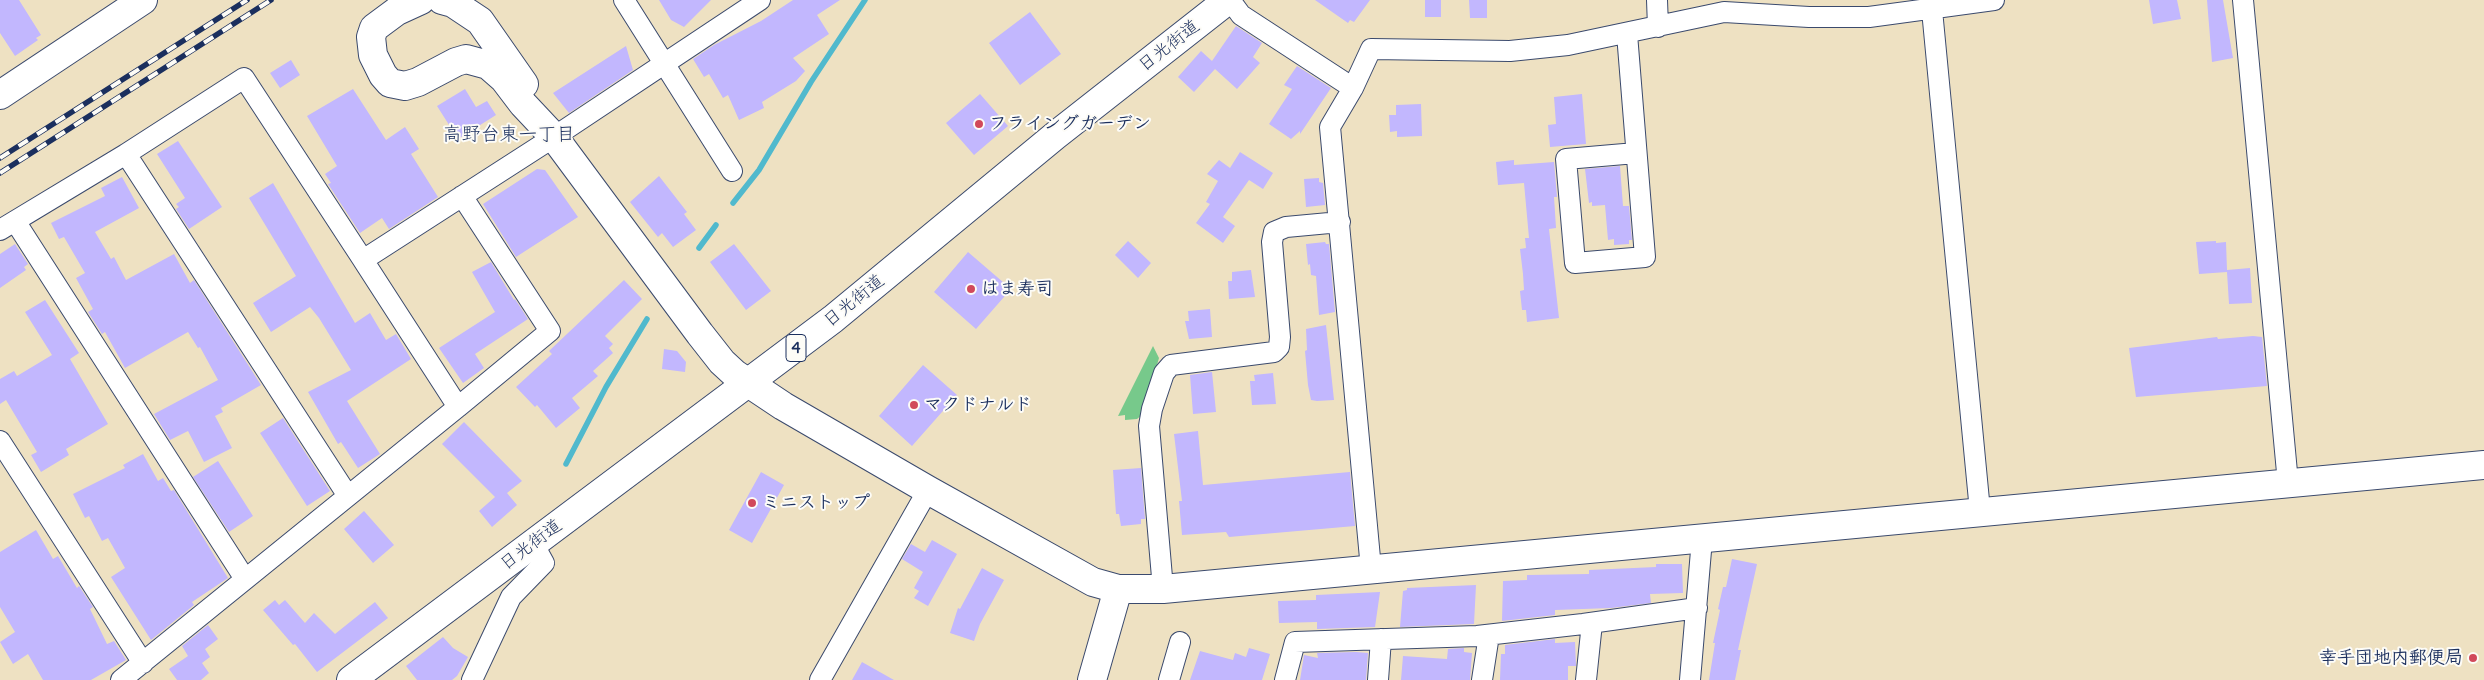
<!DOCTYPE html>
<html>
<head>
<meta charset="utf-8">
<style>
	body { margin:0 }
	canvas { display:block; background:#eee1c2 }
</style>
</head>
<body>
<canvas width="2484" height="680"></canvas>
<script>
const g = document.querySelector('canvas').getContext('2d');
g.lineJoin = 'round';
function paint(path, color) {
  g.fillStyle = color;
  g.fill(path, 'evenodd');
}
function shape(rows) {
  const path = new Path2D();
  for (const r of rows) {
    path.moveTo(r[0], r[1]);
    for (let i = 2; i < r.length; i += 2) path.lineTo(r[i], r[i + 1]);
  }
  return path;
}
function stroke(path, color, width, dash) {
  g.strokeStyle = color;
  g.lineWidth = width;
  g.lineCap = dash ? 'butt' : 'round';
  g.setLineDash(dash || []);
  g.stroke(path);
}
function label(font, color, halo, rows, align = 'center') {
  g.font = font + ' Delius,"Klee One",sans-serif';
  g.lineWidth = 4;
  g.setLineDash([]);
  g.textBaseline = 'middle';
  g.strokeStyle = halo;
  g.fillStyle = color;
  for (const [text, x, y, turn = 0] of rows) {
    g.save();
    g.translate(x, y);
    g.rotate((+turn || 0) * Math.PI / 180);
    g.textAlign = isNaN(turn) ? turn : align;
    if (halo) g.strokeText(text, 0, 0);
    g.fillText(text, 0, 0);
    g.restore();
  }
}
const green = shape([
	[1153,346,1159,358,1143,414,1137,419,1125,420,1125,415,1118,416]
]);
const stream = shape([
	[733,203,759,170,811,82,865,0],
	[699,248,716,225],
	[566,464,606,387,647,319]
]);
const building = shape([
	[0,0,19,0,41,35,36,38,38,40,15,56,0,33],
	[659,0,711,0,684,27,671,20],
	[793,0,840,0,817,15,829,34,793,58,805,71,796,81,762,102,764,108,739,120,728,95,723,98,709,74,704,77,693,59,714,45,761,21],
	[1315,0,1370,0,1354,22,1350,20,1348,23],
	[1425,0,1441,0,1441,17,1425,17],
	[1469,0,1487,0,1487,18,1470,18],
	[2149,0,2177,0,2181,19,2153,24],
	[2207,0,2223,0,2233,58,2212,62],
	[1030,12,1061,54,1020,85,989,43],
	[1236,26,1262,43,1253,57,1260,63,1237,89,1215,69,1194,92,1178,77,1201,51,1212,61],
	[626,46,633,70,569,113,553,93],
	[291,60,300,75,280,88,270,73],
	[1297,66,1331,88,1300,134,1300,131,1291,139,1269,124,1292,89,1284,85],
	[353,89,386,140,405,127,419,149,411,154,438,197,389,229,382,218,360,233,328,184,331,183,325,174,337,166,307,116],
	[465,89,476,107,487,101,496,115,458,139,437,106],
	[980,94,1008,126,974,155,946,123],
	[1582,94,1586,144,1550,147,1548,125,1556,124,1554,97],
	[1421,104,1422,136,1397,137,1397,131,1390,132,1389,115,1396,115,1396,105],
	[178,141,222,207,189,229,176,209,179,207,176,204,185,198,157,154],
	[1240,152,1273,173,1263,189,1249,180,1223,217,1235,226,1223,243,1196,223,1210,204,1206,202,1218,181,1207,174,1219,160,1230,168],
	[1514,160,1514,165,1554,162,1557,197,1554,197,1556,228,1549,229,1559,318,1527,322,1526,310,1522,310,1520,291,1524,290,1523,274,1520,249,1526,248,1525,238,1529,238,1524,183,1498,185,1496,162],
	[1620,166,1623,206,1629,206,1632,240,1629,240,1629,244,1614,245,1614,239,1608,240,1605,205,1592,206,1592,202,1589,203,1585,169],
	[537,169,545,170,578,217,516,257,483,204],
	[659,176,687,212,684,214,696,230,673,247,662,233,658,237,630,202],
	[122,177,139,208,95,232,111,259,114,257,126,280,174,254,190,283,194,280,261,385,221,408,223,412,215,416,232,448,204,462,188,431,170,440,154,414,218,380,200,347,198,348,188,332,125,368,105,332,102,334,88,312,93,309,76,278,85,273,64,237,59,239,51,223,105,196,101,188],
	[1319,178,1319,182,1323,183,1325,205,1306,207,1304,179],
	[273,183,355,323,370,313,386,340,396,334,411,359,347,401,380,454,358,468,341,442,338,444,308,392,351,370,319,318,310,307,271,332,253,303,296,276,249,198],
	[1128,241,1151,263,1138,278,1115,255],
	[2216,241,2216,243,2226,242,2227,270,2250,268,2252,303,2229,304,2227,272,2199,274,2196,242],
	[1325,242,1326,244,1329,244,1335,312,1319,315,1316,276,1311,275,1310,264,1308,265,1306,244],
	[15,244,28,264,24,267,26,270,0,288,0,254],
	[734,244,771,291,746,310,710,262],
	[968,252,1011,289,976,329,934,292],
	[491,262,514,300,515,299,528,319,475,354,484,368,463,383,439,348,495,312,472,272],
	[1251,270,1255,297,1229,299,1228,281,1232,281,1232,272],
	[624,280,642,299,605,336,613,344,609,348,613,353,593,371,598,376,572,398,580,408,556,428,537,405,535,407,516,387,552,354,549,351],
	[45,300,79,353,70,359,108,424,66,449,69,455,41,472,31,455,37,452,6,400,0,404,0,379,14,371,17,376,52,355,25,312],
	[1210,309,1212,337,1189,339,1185,321,1189,321,1188,311],
	[1326,325,1334,400,1317,401,1311,400,1308,385,1305,351,1307,350,1306,329],
	[2253,336,2262,337,2267,386,2136,397,2129,348,2217,337,2218,339],
	[664,349,677,351,686,362,685,372,662,369],
	[923,365,957,395,912,446,879,416],
	[1212,372,1216,412,1193,414,1190,375],
	[1273,373,1276,404,1252,405,1250,381,1255,381,1254,375],
	[283,418,330,491,307,506,260,433],
	[464,422,522,481,507,493,517,505,492,527,479,511,495,497,442,444],
	[1198,431,1203,485,1350,472,1355,526,1229,537,1226,532,1182,535,1179,501,1182,501,1174,434],
	[143,454,158,481,163,478,171,491,174,490,228,578,192,602,194,605,151,640,111,577,125,568,108,538,102,541,89,516,85,518,73,494,125,468,123,465],
	[218,461,253,516,229,532,193,477],
	[1141,468,1145,519,1141,519,1141,524,1121,526,1119,514,1116,514,1113,470],
	[761,472,784,485,752,543,729,530],
	[364,511,394,545,373,563,344,529],
	[36,530,53,559,58,556,77,588,79,586,93,607,90,609,107,644,114,641,126,660,91,680,43,680,28,654,13,664,0,642,15,632,0,607,0,552],
	[932,540,957,554,928,606,914,598,919,591,914,588,923,572,902,559,911,544,925,552],
	[1732,559,1757,564,1738,650,1741,650,1735,680,1709,680,1715,643,1713,643,1720,610,1718,609,1723,587,1726,587],
	[1656,564,1682,564,1683,593,1650,594,1651,603,1611,608,1555,610,1555,615,1502,621,1503,581,1527,580,1527,575,1589,574,1589,570,1656,567],
	[982,568,1004,580,980,624,974,641,950,633,958,608,960,609],
	[1476,585,1474,624,1400,627,1403,591,1407,590,1407,588],
	[1380,592,1375,627,1317,629,1317,622,1279,623,1278,601,1316,600,1316,595],
	[275,600,279,605,285,600,305,623,314,613,335,634,375,602,388,618,317,672,295,644,293,645,263,610],
	[208,625,218,639,205,649,210,657,202,663,209,673,201,680,177,680,169,669,188,656,182,646],
	[443,637,453,648,468,657,457,676,452,680,417,680,406,666],
	[1555,639,1555,643,1575,642,1576,666,1568,666,1568,680,1500,680,1501,654,1505,654,1505,645],
	[1249,648,1270,654,1262,680,1190,680,1200,651,1233,660,1235,653,1246,657],
	[1464,648,1464,652,1472,653,1470,680,1401,680,1403,656,1447,659,1448,649],
	[1356,652,1368,653,1366,680,1300,680,1304,655,1318,658,1317,653],
	[862,662,894,680,852,680]
]);
const street = shape([
	[624,0,732,171],
	[1230,0,1241,15,1353,88,1371,49,1510,51,1568,45,1724,12,1809,17,1869,17,1994,0],
	[1657,0,1658,27],
	[2243,0,2288,483],
	[1932,10,1980,511],
	[1627,34,1645,257,1575,263,1566,159,1636,153],
	[1353,88,1330,127,1371,569],
	[126,154,348,496],
	[15,221,245,579],
	[0,230,126,154,244,78,363,260,554,137,760,0],
	[458,407,550,331,462,196],
	[0,441,143,663],
	[1163,589,1149,426,1152,409,1164,373,1171,365,1274,352,1279,347,1280,337,1272,242,1274,232,1286,227,1340,222],
	[121,680,458,407,363,260],
	[472,680,511,597,544,563,533,543],
	[820,680,928,490],
	[1169,680,1180,642],
	[1285,680,1295,642,1477,636,1583,624,1697,608],
	[1378,680,1381,639],
	[1482,680,1489,635],
	[1586,680,1592,623],
	[1690,680,1702,539]
]);
const secondary = shape([
	[421,0,397,11,374,28,371,37,373,55,383,75,390,83,405,86,418,82,456,62,466,59,488,65,504,79,523,104,554,137,700,334,722,362,735,374,783,406,928,490,1093,582,1118,589,1163,589,2484,465],
	[442,0,453,3,480,21,524,84],
	[0,95,143,0],
	[1092,680,1118,589]
]);
const highway = shape([
	[351,680,833,319,1056,135,1228,0]
]);
const rail = shape([
	[0,158,247,0],
	[0,173,271,0]
]);
const markers = [
	[979,124,5,"#d1495b"],
	[971,289,5,"#d1495b"],
	[914,405,5,"#d1495b"],
	[752,503,5,"#d1495b"],
	[2473,658,5,"#d1495b"]
];
const shields = [
	[796,348,20]
];
const shieldNames = [
	["4",796,348]
];
const streetNames = [
	["日光街道",1169,46,-38],
	["日光街道",854,301,-39],
	["日光街道",531,545,-37]
];
const poiNames = [
	["フライングガーデン",989,124],
	["はま寿司",981,289],
	["マクドナルド",924,405],
	["ミニストップ",762,503],
	["幸手団地内郵便局",2463,658,"right"]
];
const neighbourhoodNames = [
	["高野台東一丁目",509,135]
];
paint(green, '#77c98b');
stroke(stream, '#50b9cd', 5.5);
paint(building, '#c2b7fe');
stroke(street, '#3b4a6d', 22);
stroke(secondary, '#3b4a6d', 30);
stroke(highway, '#3b4a6d', 30);
stroke(street, '#fff', 20);
stroke(secondary, '#fff', 28);
stroke(highway, '#fff', 28);
stroke(rail, '#1b2f5e', 5.5);
stroke(rail, '#fdfcf7', 4, [11]);
for (const [x, y, r, color] of markers) {
  const dot = new Path2D();
  dot.arc(x, y, r, 0, 2 * Math.PI);
  g.fillStyle = color;
  g.fill(dot);
  stroke(dot, '#fdfcf7', 2);
}
for (const [x, y, w] of shields) {
  const box = new Path2D();
  box.roundRect(x - w / 2, y - 13.5, w, 27, 4);
  g.fillStyle = '#fdfcf7';
  g.fill(box);
  stroke(box, '#1b2f5e', 1);
}
label('bold 16px', '#1b2f5e', null, shieldNames);
label('18px', '#1b2f5e', '#fdfcf7', streetNames);
label('bold 18px', '#1b2f5e', '#fdfcf7', poiNames, 'left');
label('19px', '#1b2f5e', '#fdfcf7', neighbourhoodNames);
</script>
</body>
</html>
